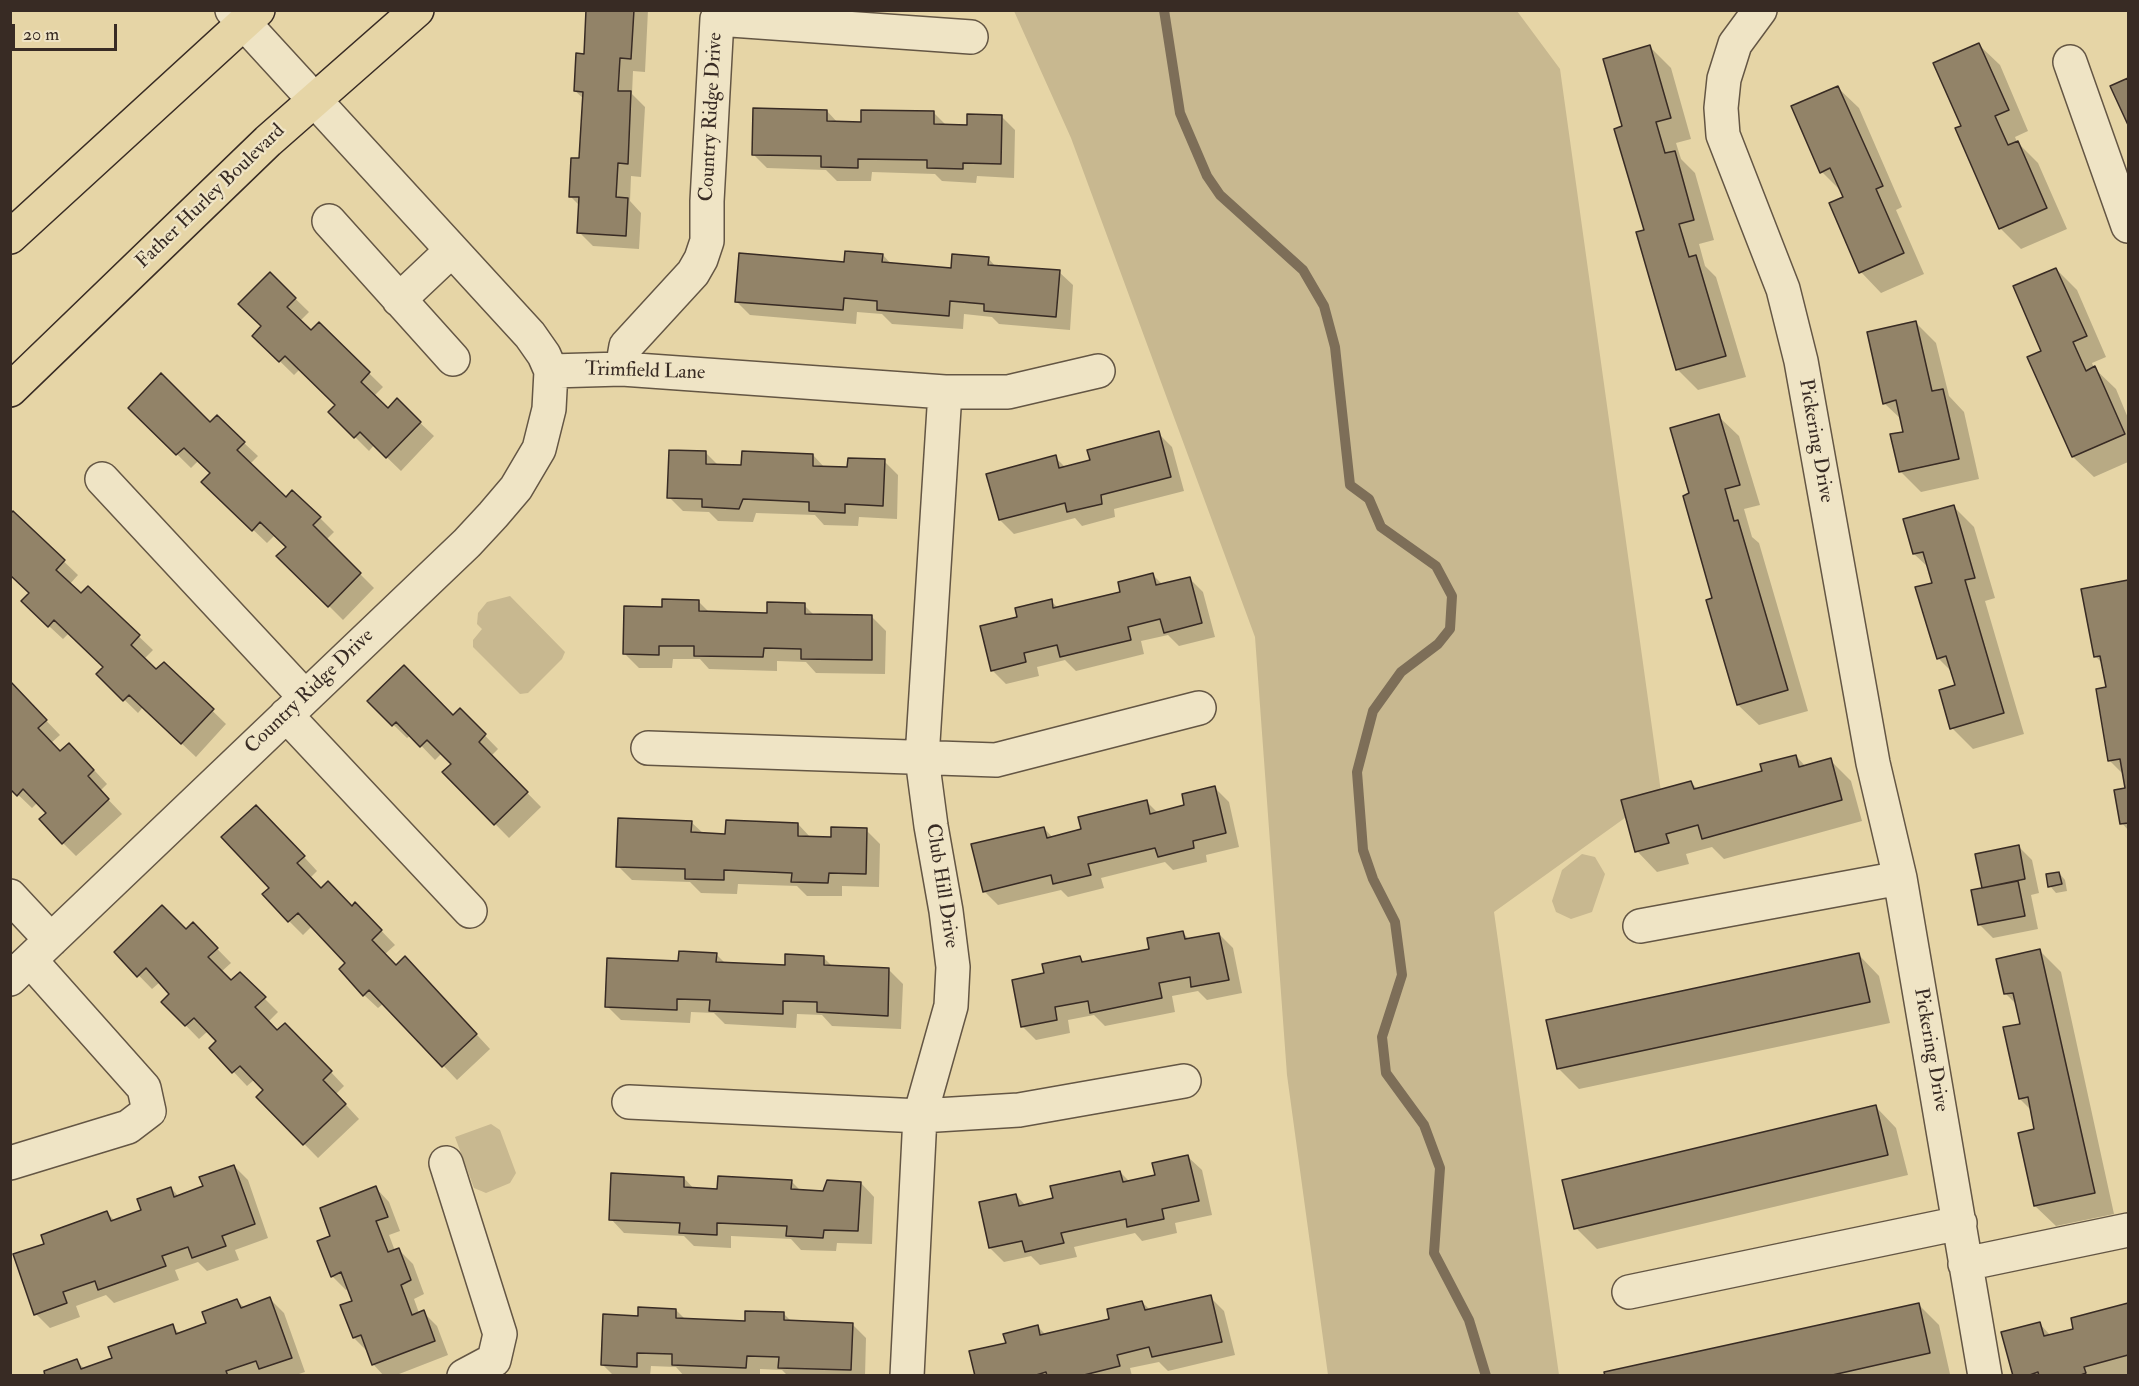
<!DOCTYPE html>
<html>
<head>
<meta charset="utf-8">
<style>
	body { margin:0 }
	#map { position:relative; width:2139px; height:1386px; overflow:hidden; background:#e6d5a6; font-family:"IM FELL Double Pica",serif }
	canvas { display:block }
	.frame { position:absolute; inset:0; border:12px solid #382b24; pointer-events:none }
	.scale { position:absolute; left:12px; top:24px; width:105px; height:27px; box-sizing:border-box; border:3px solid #382b24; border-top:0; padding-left:8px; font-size:18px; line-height:21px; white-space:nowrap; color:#382b24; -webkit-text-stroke:4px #efe4c5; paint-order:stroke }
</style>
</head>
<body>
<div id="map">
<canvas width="2139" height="1386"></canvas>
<div class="frame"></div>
<div class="scale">20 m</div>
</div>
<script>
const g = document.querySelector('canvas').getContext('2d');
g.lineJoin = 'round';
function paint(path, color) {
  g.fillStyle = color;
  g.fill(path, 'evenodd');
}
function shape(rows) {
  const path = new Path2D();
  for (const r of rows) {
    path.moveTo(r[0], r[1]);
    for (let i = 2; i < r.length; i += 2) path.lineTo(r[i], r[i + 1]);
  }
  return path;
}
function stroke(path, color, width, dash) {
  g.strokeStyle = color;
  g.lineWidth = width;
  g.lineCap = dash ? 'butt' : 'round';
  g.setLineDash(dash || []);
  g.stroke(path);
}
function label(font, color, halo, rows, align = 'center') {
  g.font = font + ' "IM FELL Double Pica",serif';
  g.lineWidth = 4.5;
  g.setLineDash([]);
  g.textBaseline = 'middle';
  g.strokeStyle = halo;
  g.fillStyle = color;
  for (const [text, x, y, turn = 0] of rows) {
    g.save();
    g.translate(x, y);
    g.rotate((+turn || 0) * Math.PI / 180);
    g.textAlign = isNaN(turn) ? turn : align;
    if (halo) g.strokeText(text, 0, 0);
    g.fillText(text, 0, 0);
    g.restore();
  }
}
const green = shape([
	[1014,11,1517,11,1560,69,1661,792,1494,912,1559,1375,1328,1375,1287,1075,1255,637,1071,138],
	[510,596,565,652,562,659,528,693,520,694,473,647,473,640,482,629,477,624,478,613,487,602],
	[1582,854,1595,857,1605,874,1592,912,1571,919,1556,912,1552,901,1562,870],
	[491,1124,500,1130,516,1173,510,1183,486,1193,474,1188,455,1137]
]);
const shadow = shape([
	[587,10,648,10,645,72,633,71,632,94,645,107,641,177,631,176,630,201,641,213,639,249,593,246,579,232,580,206,570,196,581,160,584,99,575,91,585,55],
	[1979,45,2000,65,2028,131,2015,137,2017,142,2038,163,2067,229,2021,249,2000,228,1963,127],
	[1650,47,1671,68,1691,139,1676,143,1681,159,1695,173,1714,240,1699,244,1705,266,1716,277,1746,377,1698,390,1678,370,1638,233,1646,231,1624,127],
	[2128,80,2128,122,2112,87],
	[1838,88,1859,108,1902,207,1896,210,1924,274,1881,293,1861,272,1845,198,1842,192,1822,172],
	[827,111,838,123,863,123,934,113,947,126,968,127,1001,116,1015,130,1014,178,977,176,976,183,942,181,935,174,872,172,871,181,837,181,826,170,767,168,753,154],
	[883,255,892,265,952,269,988,258,996,267,1059,272,1073,285,1070,330,999,324,992,317,964,314,963,329,892,324,882,314,857,312,856,324,750,315,736,301,846,263],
	[2056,269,2077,290,2106,357,2092,363,2094,368,2116,389,2128,418,2128,462,2094,477,2073,457,2029,358,2043,351],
	[270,274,309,312,300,321,311,332,319,324,383,387,374,396,388,410,397,401,434,436,401,471,374,445,369,451,330,412,337,405,300,369,294,375,254,336,263,327],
	[1916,323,1936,343,1949,396,1964,412,1979,479,1921,492,1900,471,1905,433,1902,420,1884,403],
	[130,408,211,424,244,443,258,456,250,464,286,499,293,492,320,518,334,532,326,540,374,588,343,620,279,556,288,547,275,535,267,543,203,482,212,473,198,461,191,468],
	[1718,416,1739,436,1760,505,1744,509,1752,537,1759,543,1808,711,1759,725,1738,705,1691,494],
	[1158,433,1172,447,1184,491,1114,509,1115,517,1082,526,1075,518,1014,534,1000,520,1055,457,1066,468,1092,461],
	[706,453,719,466,742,467,813,455,825,468,849,469,884,461,898,475,897,519,859,517,858,526,824,525,815,515,756,513,753,522,718,521,709,512,683,511,669,497],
	[1953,506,1974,527,1995,598,1985,601,2024,734,1973,749,1952,728,1956,686,1953,673,1938,658,1934,584,1929,568,1914,554],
	[13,513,78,575,69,585,81,595,88,588,153,650,144,659,156,671,164,664,226,724,196,757,143,707,138,713,98,674,105,667,69,633,63,639,37,615],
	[1153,575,1163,585,1189,578,1203,592,1215,637,1179,646,1168,635,1141,641,1144,654,1076,671,1065,660,1037,667,1039,676,1006,684,992,670,1019,618,1051,601,1059,609,1122,593],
	[2128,582,2128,830,2122,823,2127,789,2124,775,2110,761,2108,688,2103,664,2095,656,2083,590],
	[698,601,710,613,769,614,804,605,815,616,872,617,886,631,885,674,816,673,806,662,777,661,777,671,709,669,700,659,673,659,672,668,639,668,625,654,663,609],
	[10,683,60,735,51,743,60,753,83,758,107,784,100,791,122,814,76,856,63,843,48,813,38,802,32,808,10,787],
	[369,701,453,717,460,710,498,749,491,756,541,807,509,838,444,772,453,764,442,753,435,760,411,735,407,738],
	[1796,756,1806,767,1830,760,1851,781,1862,821,1724,859,1712,847,1686,854,1689,864,1657,872,1637,851,1691,782,1698,790,1764,772],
	[1215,788,1229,802,1239,847,1206,855,1207,862,1173,870,1165,862,1101,878,1104,888,1068,897,1061,890,998,905,984,891,1044,828,1053,838,1083,830,1146,801,1158,813,1186,806],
	[270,820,317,871,310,878,322,890,369,918,395,945,385,954,396,967,419,972,490,1049,457,1080,384,1003,378,1008,364,995,347,963,312,926,303,935,289,921,271,888],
	[691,822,704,834,727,835,798,824,811,838,832,838,866,830,880,844,879,887,842,886,842,896,807,896,797,886,738,884,737,894,701,893,690,882,632,880,618,866],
	[2018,846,2032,860,2039,893,2031,895,2038,929,1993,938,1979,924,1984,889],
	[2059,873,2065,880,2067,891,2056,893,2050,886],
	[193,924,231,963,221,972,231,982,240,974,278,1012,268,1022,278,1032,299,1038,344,1086,336,1094,359,1119,318,1158,258,1097,266,1090,255,1079,247,1086,211,1048,218,1041,208,1031,199,1039,163,1002,171,994,160,982,152,989,116,952,186,931],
	[1183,933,1190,940,1219,934,1233,948,1242,993,1207,1000,1198,991,1172,996,1175,1012,1105,1026,1094,1015,1068,1020,1070,1033,1036,1040,1022,1026,1046,974,1080,958,1085,963,1151,951],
	[2040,951,2061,972,2114,1214,2056,1226,2035,1206,2036,1130,2032,1111,2020,1099,2022,1025,2017,1005,2006,994],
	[716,954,726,964,786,967,823,957,833,967,889,970,903,984,901,1029,832,1026,822,1015,797,1014,796,1028,725,1024,714,1013,691,1012,690,1023,621,1020,607,1006,679,963],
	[1859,955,1879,976,1890,1023,1579,1089,1558,1068],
	[1876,1107,1896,1128,1908,1175,1597,1249,1576,1228],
	[1188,1157,1202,1170,1212,1215,1175,1223,1177,1233,1142,1241,1135,1233,1074,1247,1077,1257,1040,1265,1031,1256,1004,1262,990,1248,1016,1195,1026,1206,1055,1199,1120,1172,1130,1182,1156,1176],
	[234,1166,248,1180,268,1238,235,1250,239,1260,207,1271,198,1262,175,1270,179,1280,114,1303,106,1295,76,1306,80,1317,50,1328,36,1314,46,1245,107,1213,115,1221,143,1211,171,1188,179,1197,205,1187],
	[684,1178,695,1190,718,1191,791,1181,801,1191,824,1193,861,1183,874,1197,872,1244,837,1243,836,1251,801,1250,791,1239,731,1236,731,1248,694,1246,684,1236,624,1233,611,1219],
	[376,1188,389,1202,400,1231,389,1235,395,1251,399,1250,413,1264,424,1294,414,1299,419,1313,423,1312,437,1326,448,1355,394,1376,384,1376,373,1364,367,1351,354,1338,354,1302,349,1288,346,1290,332,1276,332,1237],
	[1210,1297,1224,1311,1235,1355,1168,1371,1159,1362,1130,1368,1132,1376,976,1376,1008,1344,1038,1327,1046,1335,1111,1320,1142,1302,1150,1310],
	[270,1299,284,1313,305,1372,293,1376,47,1376,76,1361,85,1369,114,1359,172,1326,180,1334,208,1324,237,1301,245,1308],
	[1918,1304,1939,1325,1950,1374,1941,1376,1607,1376],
	[2128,1304,2128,1376,2015,1376,2039,1323,2051,1336,2075,1330,2072,1319],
	[676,1310,686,1320,746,1323,783,1313,792,1322,852,1324,866,1338,865,1376,788,1376,782,1370,760,1369,760,1376,684,1376,676,1367,651,1366,650,1376,614,1376,603,1365,640,1317]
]);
const stream = shape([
	[1164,10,1180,113,1207,176,1220,195,1303,270,1324,306,1335,347,1350,485,1369,499,1381,527,1436,566,1452,596,1450,629,1438,644,1401,672,1373,711,1357,772,1363,850,1373,879,1395,922,1402,975,1382,1037,1386,1073,1424,1125,1440,1168,1434,1253,1469,1320,1486,1376]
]);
const building = shape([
	[586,10,634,10,631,59,620,58,618,91,631,91,628,164,618,163,616,197,628,198,626,236,577,233,579,197,569,197,571,158,579,158,583,92,574,91,576,53,584,54,586,10],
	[1979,43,2009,110,1995,116,2008,145,2018,141,2047,208,1999,229,1955,128,1961,126,1933,63,1979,43],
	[1650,45,1671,118,1656,122,1665,153,1675,151,1694,220,1679,224,1689,257,1696,255,1726,356,1676,370,1636,232,1644,230,1614,129,1622,126,1603,59,1650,45],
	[2128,78,2128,125,2110,86,2128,78],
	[1838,86,1883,186,1876,189,1904,253,1859,273,1829,203,1843,197,1830,168,1820,173,1791,106,1838,86],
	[753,108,827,110,827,121,861,122,861,110,934,111,934,124,967,125,967,114,1002,115,1001,164,963,163,963,169,927,168,927,160,858,159,858,168,821,167,821,156,752,155,753,108],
	[845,251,883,254,882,262,951,268,952,254,989,257,988,265,1060,270,1056,317,984,311,984,304,950,301,949,316,877,310,877,301,844,298,843,310,735,302,739,253,844,262,845,251],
	[2056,268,2087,336,2073,342,2086,371,2095,366,2125,434,2072,457,2027,357,2041,351,2013,286,2056,268],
	[270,272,296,298,287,307,311,330,319,322,370,372,361,382,388,408,397,398,421,422,386,458,360,432,354,438,328,412,335,405,285,356,279,362,252,336,261,326,238,304,270,272],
	[1916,321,1932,391,1943,389,1959,459,1899,472,1890,434,1903,432,1896,400,1883,404,1867,332,1916,321],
	[161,373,210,422,217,415,245,442,237,450,286,497,292,490,321,517,313,525,361,573,328,607,276,556,286,547,260,522,252,531,201,482,210,473,184,448,176,455,128,408,161,373],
	[1719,414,1740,485,1725,489,1734,521,1738,520,1788,690,1737,705,1706,600,1712,598,1683,496,1689,493,1670,428,1719,414],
	[1159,431,1171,477,1101,495,1102,504,1067,512,1065,503,999,520,986,474,1056,455,1059,468,1090,460,1087,450,1159,431],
	[669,450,706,451,706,464,741,465,742,451,813,454,813,466,847,467,848,458,885,459,883,506,845,504,845,513,809,511,809,502,743,499,739,509,702,507,702,499,667,498,669,450],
	[1954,505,1975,578,1965,580,2004,713,1950,729,1939,690,1955,685,1946,656,1937,659,1915,587,1932,583,1923,552,1913,554,1903,519,1954,505],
	[13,511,65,560,56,570,81,593,88,586,140,635,131,645,156,669,164,662,214,709,181,744,129,695,123,701,96,674,103,667,54,620,48,627,21,601,29,593,10,575,10,514,13,511],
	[1153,573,1156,585,1190,577,1202,623,1164,633,1160,619,1128,627,1131,640,1060,657,1057,645,1024,653,1026,662,991,671,980,626,1017,617,1015,608,1052,599,1053,608,1120,592,1118,582,1153,573],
	[2128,580,2128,823,2120,824,2114,790,2125,788,2120,759,2108,761,2096,689,2106,687,2100,656,2094,657,2081,589,2128,580],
	[662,599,699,600,699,611,767,613,767,602,805,603,805,614,872,615,872,660,801,659,801,649,764,648,763,657,694,656,694,646,659,646,659,655,623,654,624,606,662,607,662,599],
	[404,665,453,715,460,708,486,734,479,742,528,792,494,825,442,772,451,764,427,740,420,747,396,722,392,726,367,701,404,665],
	[10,681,47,720,38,728,60,751,69,743,94,770,88,776,109,799,62,844,39,819,46,813,23,789,17,796,10,789,10,681],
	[1796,755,1799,767,1831,758,1842,800,1702,839,1698,825,1666,834,1669,843,1635,852,1621,800,1691,781,1694,789,1762,771,1760,764,1796,755],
	[1215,786,1226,833,1193,841,1194,848,1158,857,1155,848,1088,864,1091,875,1053,884,1051,875,983,892,971,844,1044,827,1047,838,1081,829,1078,817,1147,800,1150,814,1184,805,1182,794,1215,786],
	[256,805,305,856,297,863,321,888,328,881,352,906,355,902,382,930,372,940,396,965,405,956,477,1034,442,1067,369,990,363,996,339,969,345,963,298,913,288,922,262,894,269,888,221,837,256,805],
	[618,818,692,821,691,832,725,834,726,820,798,823,798,836,831,837,831,827,867,828,866,874,829,873,828,883,791,882,792,873,724,870,724,880,685,879,685,869,616,867,618,818],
	[2019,845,2025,879,1982,888,1975,854,2019,845],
	[2059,872,2062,884,2048,887,2046,874,2059,872],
	[2018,881,2025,916,1978,925,1971,890,2018,881],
	[162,905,186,929,193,922,218,948,208,957,231,980,240,972,266,997,255,1007,277,1030,285,1023,332,1071,323,1080,346,1104,303,1145,256,1097,263,1090,240,1066,232,1073,209,1048,216,1041,194,1018,185,1026,161,1002,169,994,146,968,137,977,114,952,162,905],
	[1183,931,1185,939,1219,933,1229,980,1191,987,1190,977,1159,983,1162,998,1090,1013,1088,1001,1055,1007,1057,1020,1021,1027,1012,980,1044,973,1042,964,1080,956,1082,962,1149,949,1147,938,1183,931],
	[2040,949,2095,1193,2034,1206,2018,1133,2034,1129,2028,1097,2019,1099,2003,1027,2020,1024,2013,993,2004,994,1996,959,2040,949],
	[679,951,717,953,716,962,785,965,785,954,824,956,824,965,889,968,888,1016,817,1012,817,1002,783,1001,783,1014,709,1011,710,1000,677,999,677,1010,605,1007,607,958,678,961,679,951],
	[1859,953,1870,1002,1557,1069,1546,1020,1859,953],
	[1876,1105,1888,1155,1574,1229,1562,1180,1876,1105],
	[1188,1155,1199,1201,1162,1209,1164,1219,1127,1227,1126,1219,1061,1233,1064,1243,1025,1252,1022,1241,989,1248,979,1202,1016,1194,1019,1206,1053,1198,1050,1186,1120,1171,1123,1182,1155,1175,1152,1163,1188,1155],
	[234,1165,255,1224,222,1236,226,1246,192,1258,188,1247,162,1256,166,1266,98,1290,95,1281,63,1292,67,1303,34,1315,13,1254,44,1244,41,1235,107,1211,111,1221,141,1210,137,1199,171,1187,174,1197,203,1186,199,1177,234,1165],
	[611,1173,684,1177,684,1187,717,1189,718,1176,792,1180,791,1189,823,1191,827,1180,861,1182,858,1231,824,1230,823,1238,786,1236,787,1226,717,1223,717,1235,679,1233,680,1223,609,1220,611,1173],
	[376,1186,388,1217,376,1221,388,1252,399,1248,411,1280,401,1285,412,1315,424,1310,435,1341,372,1365,361,1335,353,1338,340,1305,352,1301,341,1272,331,1277,317,1241,330,1236,320,1208,376,1186],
	[1211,1295,1222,1342,1152,1357,1149,1347,1117,1355,1120,1366,1080,1376,1047,1376,1046,1372,1033,1376,975,1376,969,1351,1006,1343,1003,1334,1038,1325,1040,1335,1109,1319,1107,1309,1142,1301,1145,1310,1211,1295],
	[270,1297,292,1358,259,1369,256,1361,226,1371,228,1376,45,1376,44,1371,77,1359,81,1369,112,1358,108,1347,173,1324,176,1334,206,1323,202,1312,237,1299,241,1308,270,1297],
	[1919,1303,1930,1353,1828,1376,1605,1376,1604,1372,1919,1303],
	[2128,1303,2128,1355,2084,1367,2086,1373,2078,1376,2039,1376,2038,1372,2027,1376,2013,1376,2001,1332,2040,1322,2044,1336,2073,1329,2071,1318,2128,1303],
	[638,1307,676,1309,676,1318,745,1321,745,1311,784,1312,784,1320,853,1323,851,1370,778,1368,779,1357,747,1356,746,1368,672,1365,672,1354,637,1353,637,1367,601,1365,603,1314,638,1316,638,1307]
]);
const minor = shape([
	[232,10,530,335,544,355,551,371,622,369,945,392,1008,392,1098,371],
	[1760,10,1735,44,1724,79,1721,108,1723,135,1783,289,1801,361,1873,763,1900,878,1985,1376],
	[2070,62,2128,226],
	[329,221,453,359],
	[399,300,452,250],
	[622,369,626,346,693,273,701,259,707,241,707,201,717,19,971,37],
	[102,479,305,697],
	[286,715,470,911],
	[648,748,996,760,1199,708],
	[10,896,51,940],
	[1640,926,1900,878],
	[10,979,467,543,493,515,516,488,539,449,549,409,551,371],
	[629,1102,920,1116,1019,1110,1184,1081],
	[10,1163,128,1127,149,1111,144,1088,30,960],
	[446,1163,500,1334,494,1360,464,1376],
	[1965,1264,2128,1230],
	[1629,1292,1960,1223],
	[907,1376,920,1116,951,1006,953,967,946,911,931,826,922,758,945,392]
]);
const major = shape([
	[10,237,258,10],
	[10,390,268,141,417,10]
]);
const streetNames = [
	["Country Ridge Drive",712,117,-87],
	["Father Hurley Boulevard",211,197,-44],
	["Trimfield Lane",645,372,2],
	["Pickering Drive",1815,441,80],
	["Country Ridge Drive",310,692,-44],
	["Club Hill Drive",941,886,81],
	["Pickering Drive",1930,1050,80]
];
paint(green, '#c8b890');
paint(shadow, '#0003');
stroke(stream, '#7d6e58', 10);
paint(building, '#928368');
stroke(building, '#382b24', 1.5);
stroke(minor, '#645644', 36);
stroke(major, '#382b24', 36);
stroke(minor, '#efe4c5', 33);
stroke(major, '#e6d5a6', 33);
label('20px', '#382b24', '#efe4c5', streetNames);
</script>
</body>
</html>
